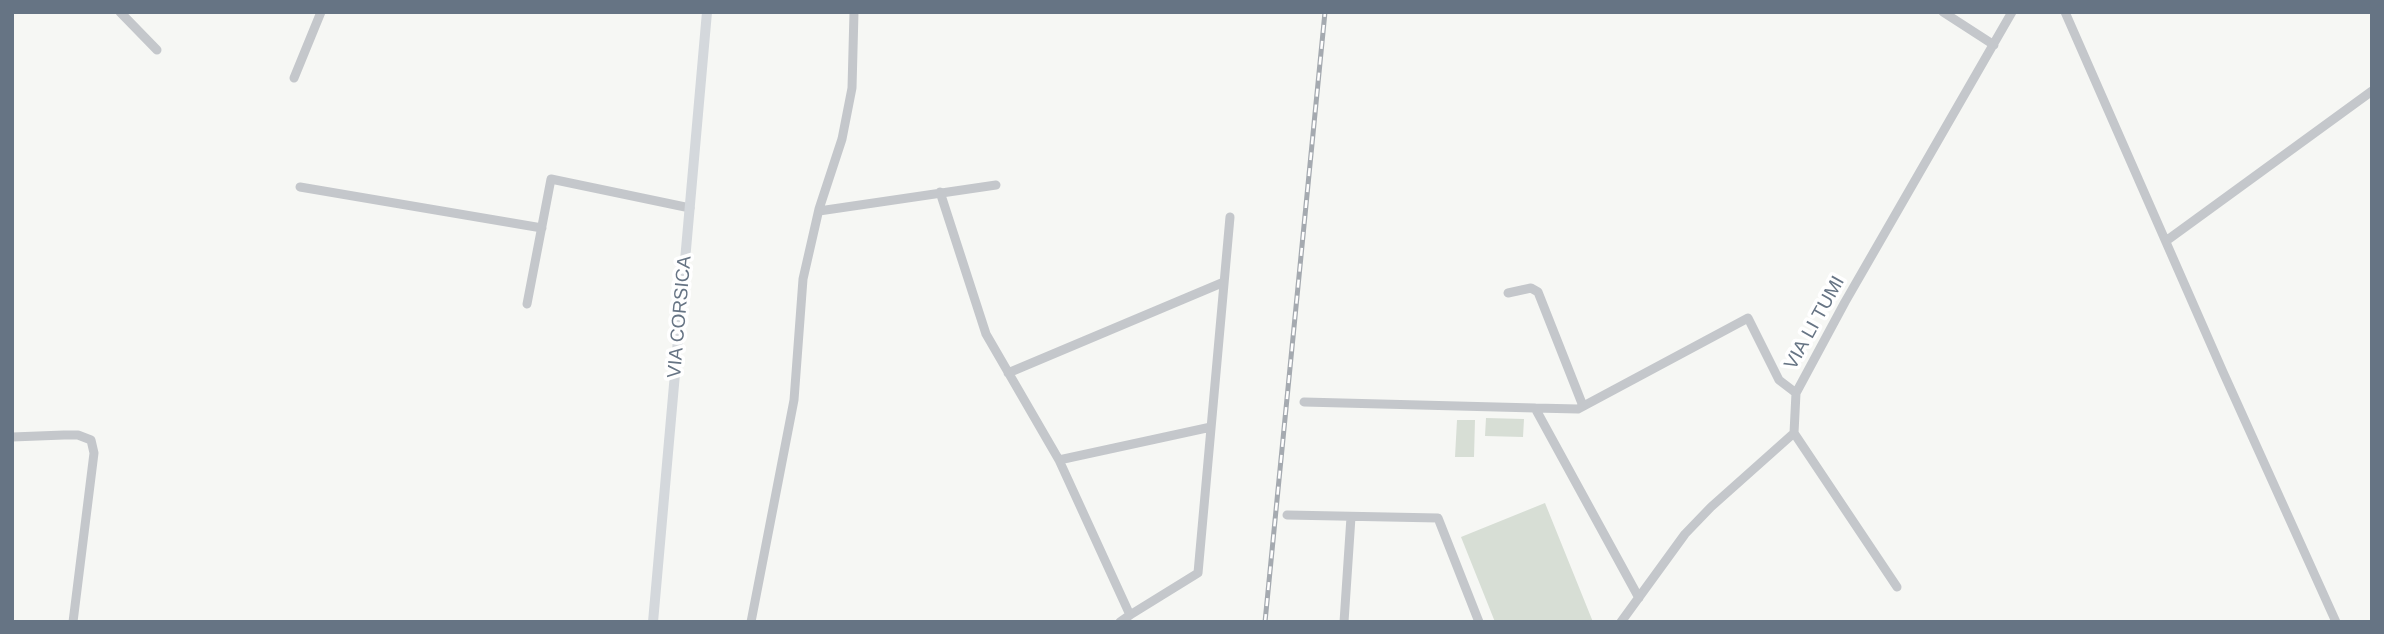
<!DOCTYPE html>
<html>
<head>
<meta charset="utf-8">
<style>
	body { margin:0 }
	#map { position:relative; width:2384px; height:634px; overflow:hidden; background:#f6f7f4; font-family:Helvetica,sans-serif }
	canvas { display:block }
	.frame { position:absolute; inset:0; border:14px solid #667484; pointer-events:none }
</style>
</head>
<body>
<div id="map">
<canvas width="2384" height="634"></canvas>
<div class="frame"></div>
</div>
<script>
const g = document.querySelector('canvas').getContext('2d');
g.lineJoin = 'round';
function paint(path, color) {
  g.fillStyle = color;
  g.fill(path, 'evenodd');
}
function shape(rows) {
  const path = new Path2D();
  for (const r of rows) {
    path.moveTo(r[0], r[1]);
    for (let i = 2; i < r.length; i += 2) path.lineTo(r[i], r[i + 1]);
  }
  return path;
}
function stroke(path, color, width, dash) {
  g.strokeStyle = color;
  g.lineWidth = width;
  g.lineCap = dash ? 'butt' : 'round';
  g.setLineDash(dash || []);
  g.stroke(path);
}
function label(font, color, halo, rows, align = 'center') {
  g.font = font + ' Helvetica,sans-serif';
  g.lineWidth = 7;
  g.setLineDash([]);
  g.textBaseline = 'middle';
  g.strokeStyle = halo;
  g.fillStyle = color;
  for (const [text, x, y, turn = 0] of rows) {
    g.save();
    g.translate(x, y);
    g.rotate((+turn || 0) * Math.PI / 180);
    g.textAlign = isNaN(turn) ? turn : align;
    if (halo) g.strokeText(text, 0, 0);
    g.fillText(text, 0, 0);
    g.restore();
  }
}
const green = shape([
	[1486,418,1524,419,1523,437,1485,436],
	[1457,420,1475,420,1474,457,1455,457],
	[1545,503,1593,622,1495,622,1461,537]
]);
const minor = shape([
	[120,12,157,50],
	[1943,12,1994,45],
	[2065,12,2223,372,2336,622],
	[294,78,321,12],
	[300,187,542,228],
	[940,192,986,334,1059,460,1130,615,1120,622],
	[819,211,996,185],
	[2166,241,2372,91],
	[1508,293,1531,288,1538,292,1583,406],
	[527,304,551,179,690,208],
	[1008,373,1224,282],
	[1304,402,1535,408,1639,598],
	[1535,408,1578,409,1748,318,1779,380,1796,393],
	[1794,433,1897,587],
	[12,437,64,435,78,435,91,440,94,453,73,622],
	[1059,460,1211,427],
	[1287,515,1438,518,1479,622],
	[1130,615,1198,573,1230,217],
	[751,622,794,400,803,279,819,209,842,139,852,88,854,12],
	[1344,622,1351,517],
	[1621,622,1685,534,1711,507,1794,433,1796,393,1845,302,2012,12]
]);
const major = shape([
	[653,622,707,12]
]);
const rail = shape([
	[1265,622,1325,12]
]);
const streetNames = [
	["VIA CORSICA",680,317,-85],
	["VIA LI TUMI",1815,323,-61]
];
paint(green, '#d7ded5');
stroke(minor, '#c4c7cb', 9);
stroke(major, '#d4d8dc', 10);
stroke(rail, '#a5aab0', 5);
stroke(rail, '#fff', 2.5, [8]);
label('19px', '#667484', '#fff', streetNames);
</script>
</body>
</html>
